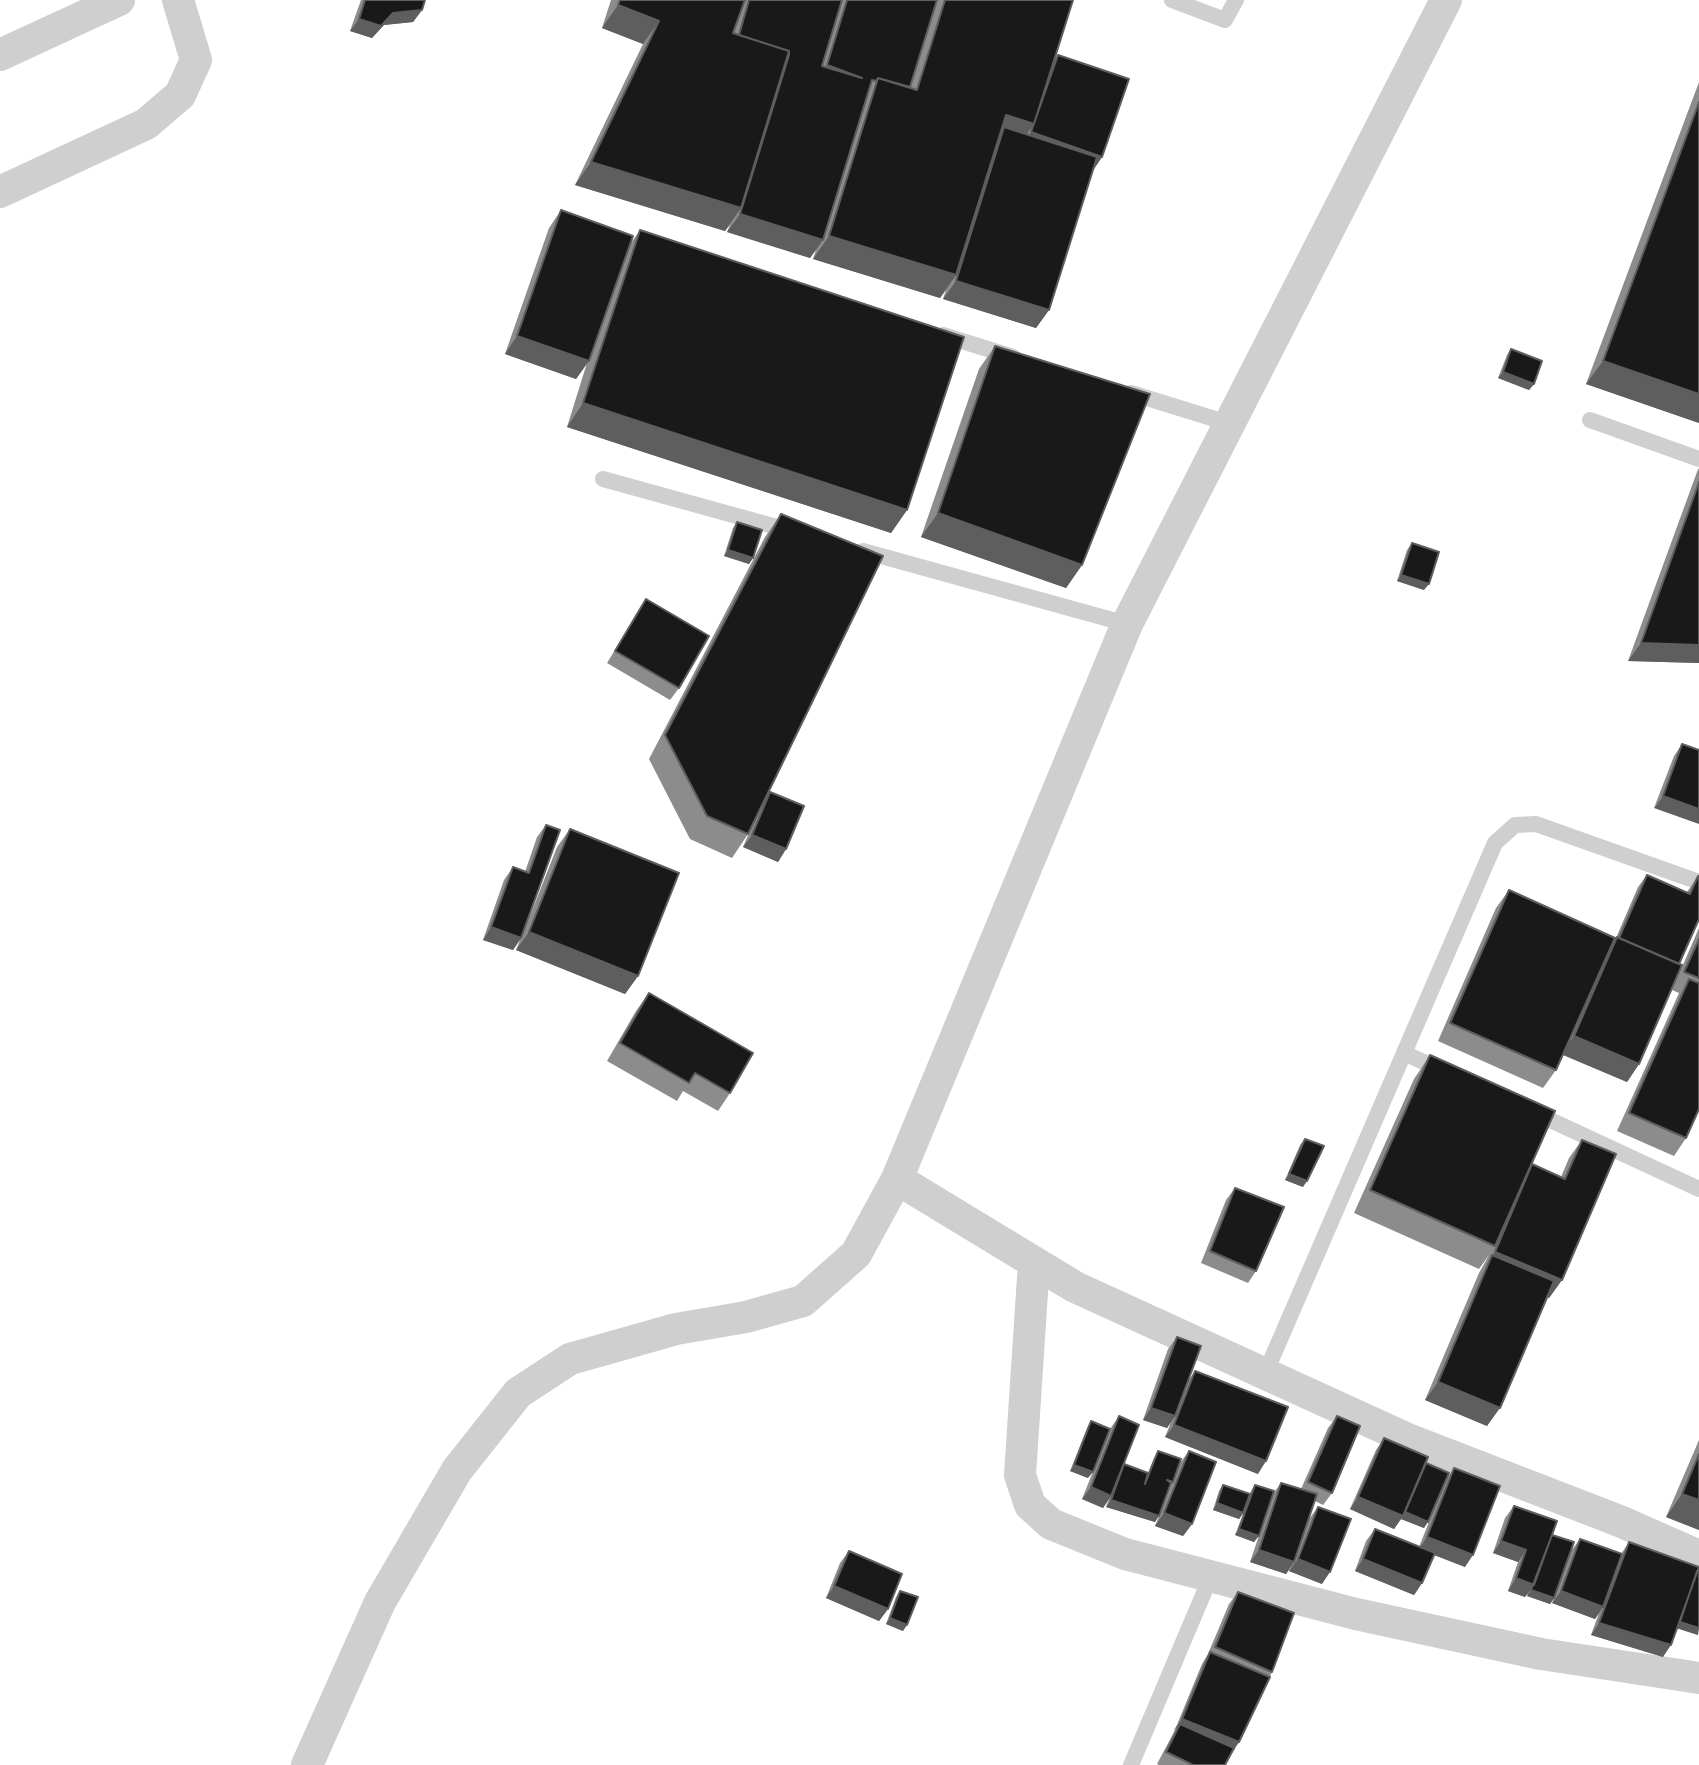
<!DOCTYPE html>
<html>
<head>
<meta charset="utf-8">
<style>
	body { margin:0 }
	canvas { display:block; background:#fff }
</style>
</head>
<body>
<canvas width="1699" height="1765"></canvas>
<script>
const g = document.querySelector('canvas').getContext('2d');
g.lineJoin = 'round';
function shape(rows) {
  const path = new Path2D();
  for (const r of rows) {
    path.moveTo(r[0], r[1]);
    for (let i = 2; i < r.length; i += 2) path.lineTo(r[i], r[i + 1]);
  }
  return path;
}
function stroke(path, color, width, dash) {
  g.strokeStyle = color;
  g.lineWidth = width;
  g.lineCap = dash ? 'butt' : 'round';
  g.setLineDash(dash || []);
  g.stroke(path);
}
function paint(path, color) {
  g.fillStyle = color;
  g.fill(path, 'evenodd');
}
const lane = shape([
	[1172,0,1225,20,1236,0],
	[943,335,1013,357],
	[1131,393,1231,424],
	[1590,420,1699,459],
	[603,479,791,531],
	[863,551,1127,624],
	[1404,1053,1443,1071],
	[1533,1112,1699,1189],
	[1265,1374,1495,843,1515,825,1536,824,1699,882],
	[1131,1765,1211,1576]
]);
const street = shape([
	[1446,0,1127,624,897,1179,1075,1287,1410,1440,1622,1522,1699,1556],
	[0,55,119,0],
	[0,192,146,124,180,95,196,60,178,0],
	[1034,1262,1020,1475,1030,1505,1051,1524,1125,1554,1356,1614,1541,1654,1699,1678],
	[307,1765,380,1602,457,1470,518,1393,570,1359,676,1329,746,1317,803,1301,856,1254,897,1179]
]);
const wall = shape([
	[361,0,425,0,422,10,413,22,384,25,372,38,350,31],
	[611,0,1073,0,1054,60,1058,55,1102,157,1093,170,1049,310,1036,328,943,299,946,290,940,298,813,259,816,250,810,258,727,232,730,225,725,231,575,185,643,44,602,28],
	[1699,82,1699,423,1586,384],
	[561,210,631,243,640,230,907,510,891,533,567,427,587,363,576,379,505,354,549,228],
	[995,346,1082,565,1066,588,921,537,979,369],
	[1511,349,1534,384,1529,390,1498,378,1507,355],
	[1699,468,1699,663,1628,661,1697,472],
	[781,514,766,797,770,792,786,849,778,862,743,847,752,826,748,834,732,858,690,839,649,759,765,537],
	[737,522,753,558,749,564,724,556,733,528],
	[1412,543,1424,590,1397,581,1407,550],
	[646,599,679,688,670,700,607,663],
	[1682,744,1699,750,1654,808,1674,756],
	[546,825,526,926,557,847,570,829,638,976,625,994,516,950,520,940,513,950,483,940,504,880,513,867,525,872,537,837],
	[1647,875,1687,892,1698,876,1679,964,1639,1064,1627,1082,1563,1055,1556,1070,1543,1088,1438,1041,1496,908,1509,890,1612,944,1616,938,1638,887],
	[1699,928,1699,1109,1686,1138,1674,1156,1617,1131,1679,993,1672,990],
	[649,993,730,1093,718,1111,683,1091,677,1101,607,1061,636,1011],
	[1430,1055,1530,1167,1561,1177,1569,1158,1582,1140,1562,1280,1549,1298,1547,1297,1487,1426,1425,1400,1479,1273,1489,1255,1479,1269,1354,1213,1414,1079],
	[1305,1139,1303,1187,1285,1180,1300,1145],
	[1235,1188,1256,1271,1248,1283,1201,1263,1226,1200],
	[1177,1337,1188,1381,1195,1371,1258,1474,1165,1437,1171,1422,1167,1428,1143,1420,1168,1349],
	[1119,1416,1123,1465,1147,1475,1154,1458,1158,1451,1175,1475,1180,1463,1189,1451,1192,1524,1183,1536,1155,1526,1172,1484,1155,1522,1106,1507,1109,1499,1103,1508,1082,1499,1110,1429],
	[1337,1416,1332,1493,1323,1505,1315,1501,1304,1533,1309,1519,1318,1507,1322,1584,1289,1571,1291,1567,1286,1574,1250,1562,1267,1512,1254,1542,1235,1535,1243,1514,1239,1519,1213,1510,1219,1491,1223,1485,1248,1498,1251,1491,1255,1485,1273,1494,1281,1483,1301,1489,1328,1428],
	[1091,1421,1088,1478,1070,1471,1087,1428],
	[1384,1438,1426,1463,1446,1480,1454,1468,1465,1567,1434,1555,1422,1583,1414,1595,1355,1571,1366,1541,1375,1529,1419,1547,1443,1487,1424,1528,1401,1519,1394,1529,1350,1509,1376,1450],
	[1699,1440,1699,1530,1666,1517],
	[1514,1506,1571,1551,1580,1539,1621,1554,1629,1542,1697,1571,1698,1635,1677,1628,1663,1657,1591,1635,1599,1613,1595,1619,1552,1603,1554,1599,1550,1604,1527,1596,1528,1593,1525,1597,1508,1591,1518,1562,1493,1553,1505,1518],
	[849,1551,888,1609,879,1621,826,1598,840,1563],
	[900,1591,903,1631,886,1624,896,1597],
	[1238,1592,1272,1672,1239,1742,1225,1765,1159,1765,1157,1764,1174,1732,1202,1664,1208,1654,1229,1604]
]);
const shadedWall = shape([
	[618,5,659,21,643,44,602,28],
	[422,10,413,22,384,25,372,38,350,31,359,19,393,13],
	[1006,115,1034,124,1017,148,1004,127,994,140],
	[1031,132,1102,157,1090,175,1019,150],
	[591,162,741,208,725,231,575,185],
	[740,214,823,240,810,258,727,232],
	[829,236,956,275,940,298,813,259],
	[956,281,1049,310,1036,328,943,299],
	[517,336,589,361,576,379,505,354],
	[1603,361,1699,394,1699,423,1586,384],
	[1503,372,1534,384,1529,390,1498,378],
	[583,403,907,510,891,533,567,427],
	[938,513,1082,565,1066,588,921,537],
	[728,550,753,558,749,564,724,556],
	[1401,575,1429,584,1424,590,1397,581],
	[1641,643,1699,645,1699,663,1628,661],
	[1663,796,1699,809,1699,824,1654,808],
	[752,835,786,849,778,862,743,847],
	[491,927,521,938,513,950,483,940],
	[529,932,638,976,625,994,516,950],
	[1574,1036,1639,1064,1627,1082,1561,1054],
	[1289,1174,1307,1181,1303,1187,1285,1180],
	[1495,1252,1562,1280,1549,1298,1485,1271,1490,1258],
	[1438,1382,1500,1408,1487,1426,1425,1400],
	[1151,1408,1175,1416,1167,1428,1143,1420],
	[1174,1425,1266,1461,1258,1474,1165,1437],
	[1074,1465,1093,1472,1088,1478,1070,1471],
	[1091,1487,1111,1496,1103,1508,1082,1499],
	[1682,1494,1699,1500,1699,1530,1666,1517],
	[1358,1497,1404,1512,1428,1522,1424,1528,1401,1519,1394,1529,1350,1509],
	[1111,1500,1159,1516,1155,1522,1106,1507],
	[1217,1503,1243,1513,1239,1519,1213,1510],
	[1164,1513,1192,1524,1183,1536,1155,1526],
	[1239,1529,1259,1536,1254,1542,1235,1535],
	[1427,1537,1473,1555,1465,1567,1419,1549],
	[1501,1541,1526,1550,1518,1562,1493,1553],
	[1259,1550,1294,1562,1286,1574,1250,1562],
	[1298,1559,1330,1572,1322,1584,1289,1571],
	[1363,1559,1422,1583,1414,1595,1355,1571],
	[1516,1578,1534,1585,1525,1597,1508,1591],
	[834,1586,888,1609,879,1621,826,1598],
	[1531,1590,1554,1598,1550,1604,1527,1596],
	[1561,1591,1603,1607,1595,1619,1552,1603],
	[890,1618,907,1625,903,1631,886,1624],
	[1680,1622,1699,1628,1698,1635,1676,1628],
	[1599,1623,1671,1645,1663,1657,1591,1635],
	[1182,1719,1239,1742,1230,1754,1180,1724,1173,1731]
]);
const building = shape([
	[365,0,425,0,422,10,393,13,381,26,359,19,365,0],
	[620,0,745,0,733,33,789,51,741,208,591,162,659,21,618,5,620,0],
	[749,0,842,0,822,66,862,78,827,65,847,0,937,0,910,87,878,78,876,81,872,80,823,240,740,214,789,55,789,51,739,35,749,0],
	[945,0,1073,0,1034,124,1006,115,956,275,829,236,878,78,917,90,945,0],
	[1058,55,1129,79,1102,157,1031,132,1058,55],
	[1699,102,1699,394,1603,361,1699,102],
	[1004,127,1097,157,1049,310,956,281,1004,127],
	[561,210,633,236,589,361,517,336,561,210],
	[640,230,964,337,907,510,583,403,640,230],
	[995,346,1150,394,1082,565,938,513,995,346],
	[1511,349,1542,361,1534,384,1503,372,1511,349],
	[1699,482,1699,645,1641,643,1699,482],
	[781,514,883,556,748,834,707,816,665,735,781,514],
	[737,522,762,530,753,558,728,550,737,522],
	[1412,543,1439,552,1429,584,1401,575,1412,543],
	[646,599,709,636,679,688,615,651,646,599],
	[1682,744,1699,750,1699,809,1663,796,1682,744],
	[770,792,804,806,786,849,752,835,770,792],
	[546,825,560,830,521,938,491,927,513,867,529,873,546,825],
	[570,829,679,873,638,976,529,932,570,829],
	[1647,875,1690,894,1698,876,1699,876,1699,919,1679,964,1619,938,1647,875],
	[1509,890,1615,938,1556,1070,1450,1023,1509,890],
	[1617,937,1682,965,1639,1064,1574,1036,1617,937],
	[1699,939,1699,978,1684,972,1699,939],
	[1689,979,1699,983,1699,1109,1686,1138,1629,1113,1689,979],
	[649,993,753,1053,730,1093,695,1073,689,1083,620,1043,649,993],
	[1430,1055,1555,1111,1495,1246,1370,1190,1430,1055],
	[1305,1139,1324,1146,1307,1181,1289,1174,1305,1139],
	[1582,1140,1616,1154,1562,1280,1495,1252,1532,1164,1565,1179,1582,1140],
	[1235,1188,1284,1207,1256,1271,1210,1251,1235,1188],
	[1492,1255,1554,1281,1500,1408,1438,1382,1492,1255],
	[1177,1337,1201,1346,1175,1416,1151,1408,1177,1337],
	[1195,1371,1288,1407,1266,1461,1174,1425,1195,1371],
	[1119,1416,1139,1425,1111,1496,1091,1487,1119,1416],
	[1337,1416,1360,1426,1332,1493,1308,1482,1337,1416],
	[1091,1421,1110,1429,1093,1472,1074,1465,1091,1421],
	[1384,1438,1428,1457,1403,1516,1358,1497,1384,1438],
	[1158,1451,1181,1459,1173,1482,1167,1480,1171,1483,1159,1516,1111,1500,1124,1464,1148,1473,1145,1484,1158,1451],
	[1189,1451,1216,1462,1192,1524,1164,1513,1189,1451],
	[1699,1454,1699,1500,1682,1494,1699,1454],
	[1426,1463,1449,1473,1428,1522,1405,1512,1426,1463],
	[1454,1468,1500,1486,1473,1555,1427,1537,1454,1468],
	[1281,1483,1317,1494,1294,1562,1259,1550,1281,1483],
	[1223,1485,1250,1494,1243,1513,1217,1503,1223,1485],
	[1255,1485,1274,1491,1259,1536,1239,1529,1255,1485],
	[1514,1506,1557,1521,1534,1585,1516,1578,1526,1550,1501,1541,1514,1506],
	[1318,1507,1351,1519,1330,1572,1298,1559,1318,1507],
	[1375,1529,1435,1553,1422,1583,1363,1559,1375,1529],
	[1552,1535,1574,1542,1554,1598,1531,1590,1552,1535],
	[1580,1539,1622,1554,1603,1607,1561,1591,1580,1539],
	[1629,1542,1699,1567,1671,1645,1599,1623,1629,1542],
	[849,1551,902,1574,888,1609,834,1586,849,1551],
	[1697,1571,1699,1572,1699,1628,1680,1622,1697,1571],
	[900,1591,918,1597,907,1625,890,1618,900,1591],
	[1238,1592,1294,1613,1272,1672,1215,1647,1238,1592],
	[1210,1652,1270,1677,1239,1742,1182,1719,1210,1652],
	[1180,1724,1234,1748,1225,1765,1193,1765,1166,1752,1180,1724]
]);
stroke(lane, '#cfcfcf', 16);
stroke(street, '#cfcfcf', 32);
paint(wall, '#8c8c8c');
paint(shadedWall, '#5e5e5e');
paint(building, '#191919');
stroke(building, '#5e5e5e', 2);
</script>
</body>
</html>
